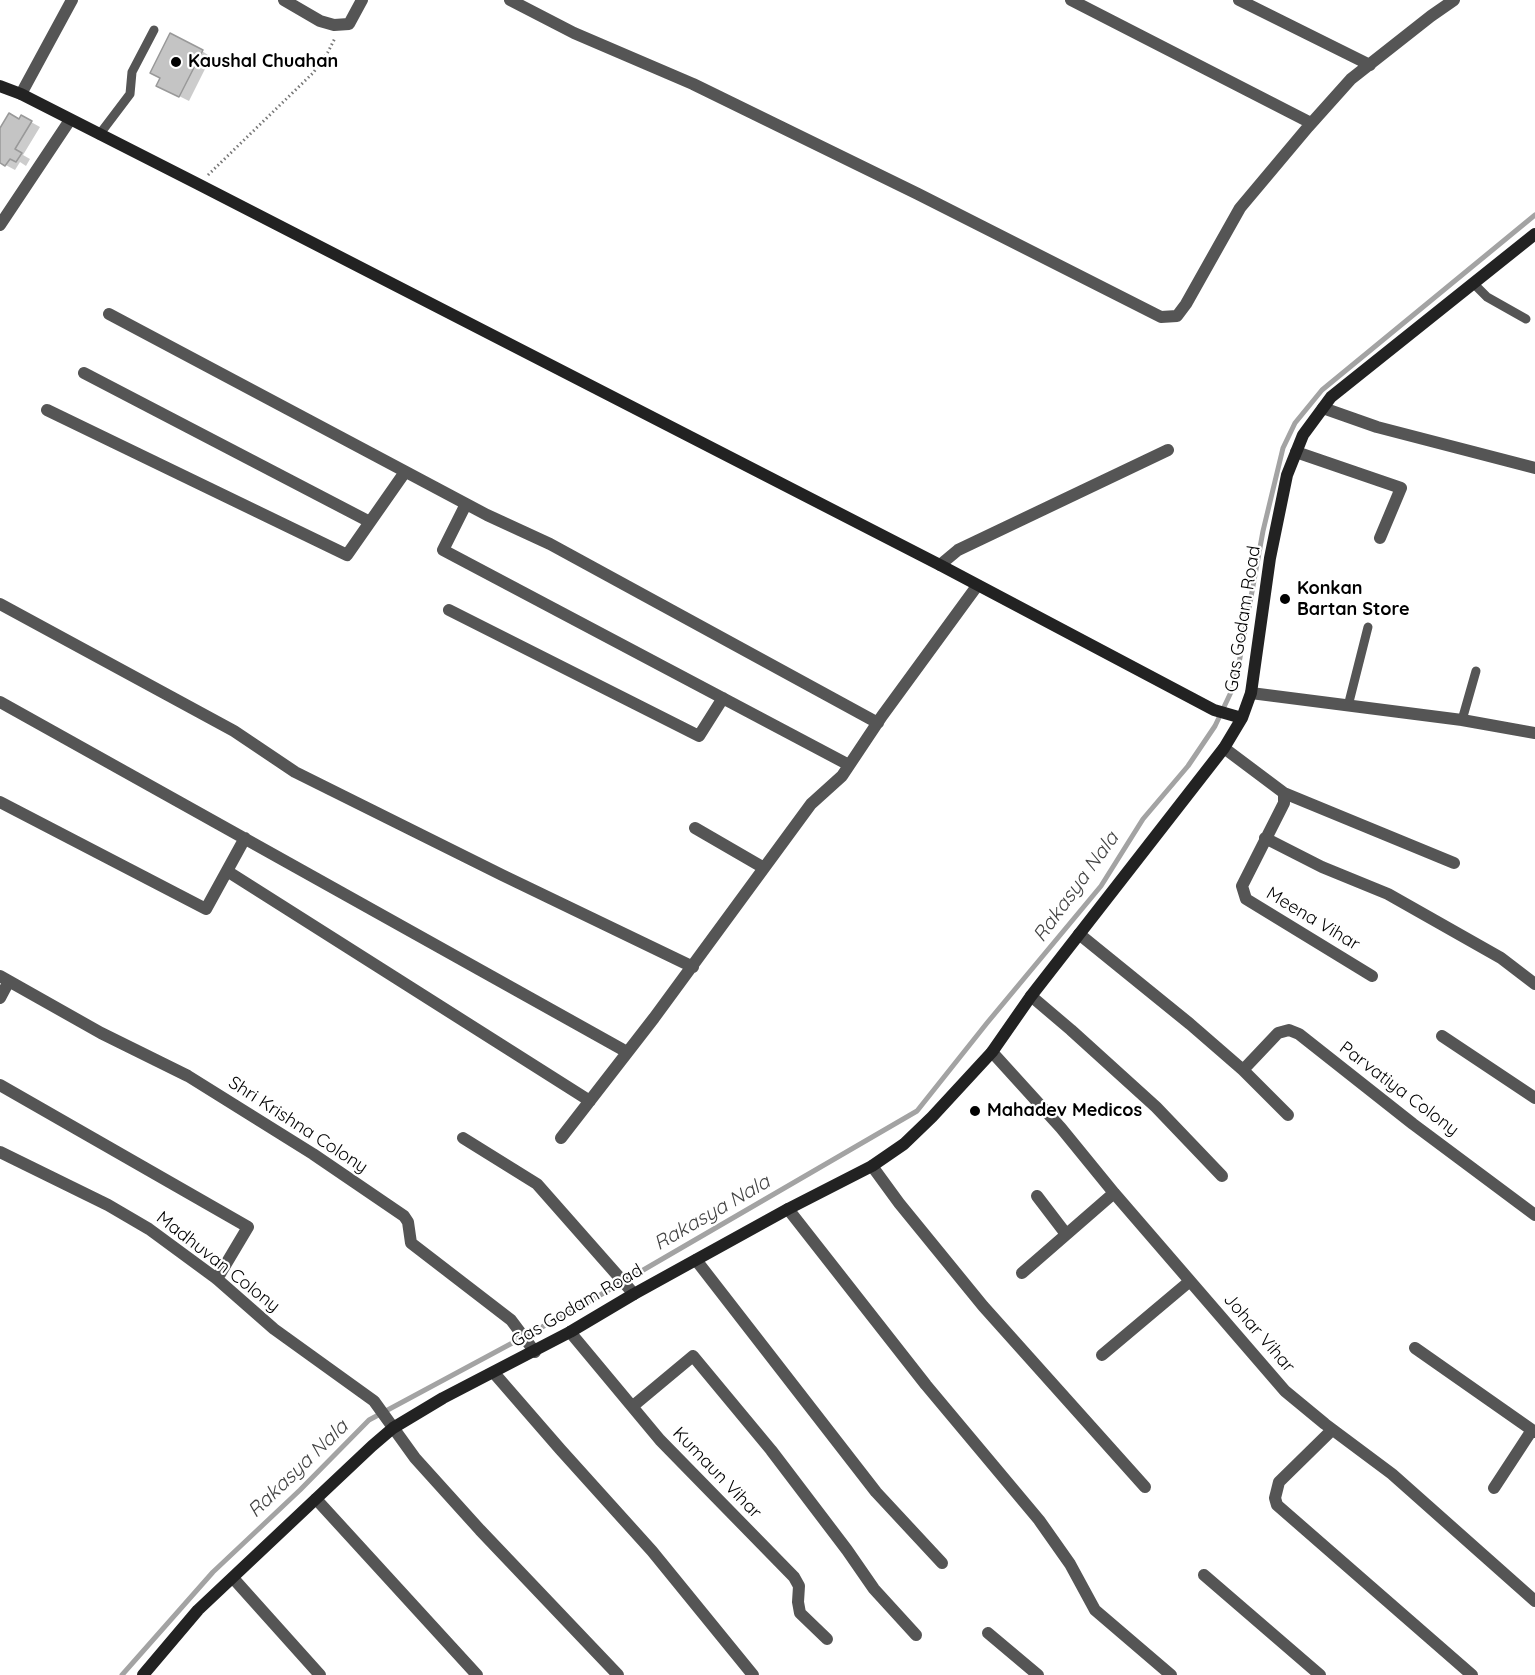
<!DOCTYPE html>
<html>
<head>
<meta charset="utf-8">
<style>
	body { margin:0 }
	canvas { display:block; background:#fff }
</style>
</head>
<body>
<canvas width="1535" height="1675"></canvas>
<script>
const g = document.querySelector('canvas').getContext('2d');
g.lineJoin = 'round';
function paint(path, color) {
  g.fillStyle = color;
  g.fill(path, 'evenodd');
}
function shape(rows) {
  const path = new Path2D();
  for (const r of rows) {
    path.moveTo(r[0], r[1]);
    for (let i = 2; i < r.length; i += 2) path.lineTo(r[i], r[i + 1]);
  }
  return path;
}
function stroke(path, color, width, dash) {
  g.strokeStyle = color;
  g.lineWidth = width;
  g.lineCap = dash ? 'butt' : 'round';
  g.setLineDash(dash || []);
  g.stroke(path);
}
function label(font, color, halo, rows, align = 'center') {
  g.font = font + ' Quicksand,sans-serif';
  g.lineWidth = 4.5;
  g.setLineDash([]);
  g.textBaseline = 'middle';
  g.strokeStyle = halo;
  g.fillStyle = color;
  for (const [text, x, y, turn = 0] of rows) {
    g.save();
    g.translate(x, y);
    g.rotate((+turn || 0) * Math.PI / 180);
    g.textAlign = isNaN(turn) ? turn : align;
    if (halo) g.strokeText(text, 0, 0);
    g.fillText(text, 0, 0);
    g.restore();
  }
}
const shadow = shape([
	[202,51,211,57,189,101,167,90],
	[22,117,40,127,23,155,30,159,26,166,20,162,15,170,0,162,0,131,19,121]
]);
const stream = shape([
	[122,1675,213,1572,300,1490,369,1420,583,1305,917,1111,987,1023,1101,886,1143,819,1188,766,1215,726,1232,690,1239,663,1263,531,1283,448,1295,423,1322,390,1535,215]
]);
const building = shape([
	[170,33,203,50,179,97,156,86,160,78,150,73,170,33],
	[9,113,19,119,21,115,32,121,15,149,22,153,16,162,10,159,5,166,0,163,0,128,9,113]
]);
const path = shape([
	[208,175,313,73,328,52,335,38]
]);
const lane = shape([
	[99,135,130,94,132,72,154,30],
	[1474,284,1487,297,1526,319],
	[1348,706,1368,627],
	[1462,720,1476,671]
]);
const street = shape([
	[284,0,320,21,334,25,349,24,362,0],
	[510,0,574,33,693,84,918,194,1161,317,1177,316,1186,304,1240,208,1308,127,1351,79,1431,16,1454,0],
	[1071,0,1311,123],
	[1239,0,1370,65],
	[21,94,72,0],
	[0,225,70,120],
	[109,314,487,515,550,544,878,723],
	[84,373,370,522],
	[1323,408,1377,427,1535,468],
	[47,410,347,555,405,472],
	[1296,452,1401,488,1380,538],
	[466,504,443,550,849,765],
	[940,565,958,550,1168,450],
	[0,604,234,731,295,772,502,875,693,967],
	[449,610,699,736,723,698],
	[1251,693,1462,720,1535,733],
	[0,702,627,1052],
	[1224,748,1284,793,1284,803,1242,886,1246,899,1372,976],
	[1284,793,1454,863],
	[0,802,206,909,245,838],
	[695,828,764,868],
	[1265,838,1322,867,1388,894,1501,958,1535,984],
	[227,871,590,1101],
	[1079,934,1190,1024,1243,1070,1288,1115],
	[0,976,101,1033,188,1076,313,1154,404,1216,408,1222,411,1243,511,1320,535,1352],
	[1031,996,1071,1030,1156,1107,1222,1176],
	[0,998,9,981],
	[1442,1036,1535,1098],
	[992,1052,1061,1128,1114,1193,1285,1391,1325,1424,1392,1474,1535,1601],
	[1243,1070,1278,1033,1289,1030,1299,1034,1413,1124,1535,1215],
	[0,1085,248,1227,217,1279],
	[463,1138,537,1184,634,1294],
	[561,1138,654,1018,811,804,842,776,882,716,977,586],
	[0,1152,108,1205,149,1229,217,1279,274,1329,374,1401,415,1458,480,1530,618,1675],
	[872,1166,899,1203,983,1306,1145,1487],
	[1037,1196,1066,1234],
	[788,1209,926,1385,1039,1520,1070,1564,1095,1610,1171,1675],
	[696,1260,876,1492,942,1563],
	[1022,1273,1114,1193],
	[570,1332,660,1440,794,1577,799,1586,798,1602,800,1613,827,1639],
	[1415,1348,1535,1432],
	[1102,1355,1190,1281],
	[494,1373,560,1449,652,1551,753,1675],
	[633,1406,693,1356,771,1450,847,1550,874,1589,916,1635],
	[1332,1430,1279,1482,1275,1498,1277,1505,1472,1675],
	[1494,1488,1532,1430],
	[316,1499,477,1675],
	[1204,1575,1320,1675],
	[233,1578,320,1675],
	[988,1633,1038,1675]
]);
const secondary = shape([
	[0,86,21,94,198,184,940,565,1214,710,1242,718],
	[143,1675,198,1610,372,1446,393,1428,443,1398,570,1332,634,1294,788,1209,872,1166,904,1144,932,1117,992,1052,1031,996,1224,748,1242,718,1251,693,1270,558,1287,475,1303,435,1331,397,1535,234]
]);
const markers = [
	[176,62,6,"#000"],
	[1285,599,6,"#000"],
	[975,1111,6,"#000"]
];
const poiNames = [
	["Kaushal Chuahan",188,62],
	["Konkan",1297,589],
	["Bartan Store",1297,610],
	["Mahadev Medicos",987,1111]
];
const streetNames = [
	["Gas Godam Road",1243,619,-81],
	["Meena Vihar",1313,919,31],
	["Parvatiya Colony",1399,1089,37],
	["Shri Krishna Colony",298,1125,33],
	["Madhuvan Colony",218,1262,38],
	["Gas Godam Road",577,1306,-30],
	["Johar Vihar",1259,1333,49],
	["Kumaun Vihar",717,1473,46]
];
const waterNames = [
	["Rakasya Nala",1076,887,-54],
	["Rakasya Nala",712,1213,-30],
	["Rakasya Nala",298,1469,-44]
];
paint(shadow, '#0003');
stroke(stream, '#a3a3a3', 5);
paint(building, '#c4c4c4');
stroke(building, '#999', 1.5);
stroke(path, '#777', 3, [1.5, 3]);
stroke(lane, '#555', 9);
stroke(street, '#555', 12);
stroke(secondary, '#222', 12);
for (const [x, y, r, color] of markers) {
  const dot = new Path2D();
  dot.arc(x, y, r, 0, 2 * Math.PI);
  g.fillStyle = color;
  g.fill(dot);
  stroke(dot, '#fff', 2);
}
label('bold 18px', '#000', '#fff', poiNames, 'left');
label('18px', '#000', '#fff', streetNames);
label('italic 20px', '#444', '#fff', waterNames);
</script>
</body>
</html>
